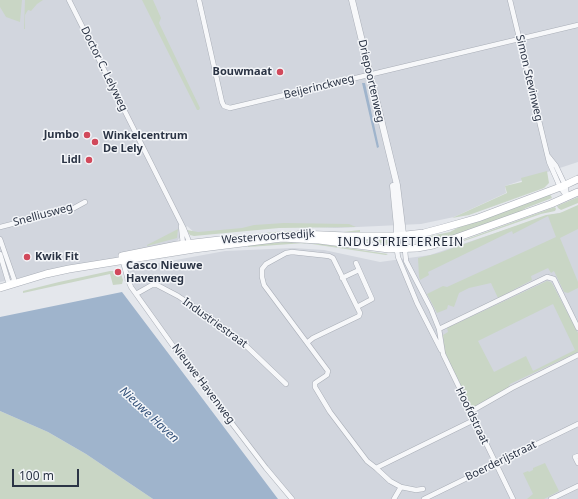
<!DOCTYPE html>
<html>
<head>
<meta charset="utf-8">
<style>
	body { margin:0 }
	#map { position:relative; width:578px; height:499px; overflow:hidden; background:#e4e7ec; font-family:"Noto Sans",sans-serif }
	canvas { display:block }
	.scale { position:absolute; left:12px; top:469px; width:67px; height:18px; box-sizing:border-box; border:2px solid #2b3445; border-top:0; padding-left:5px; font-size:12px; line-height:14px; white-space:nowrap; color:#2b3445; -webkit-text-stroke:3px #f4f6f9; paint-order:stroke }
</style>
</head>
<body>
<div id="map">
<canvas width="578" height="499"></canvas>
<div class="scale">100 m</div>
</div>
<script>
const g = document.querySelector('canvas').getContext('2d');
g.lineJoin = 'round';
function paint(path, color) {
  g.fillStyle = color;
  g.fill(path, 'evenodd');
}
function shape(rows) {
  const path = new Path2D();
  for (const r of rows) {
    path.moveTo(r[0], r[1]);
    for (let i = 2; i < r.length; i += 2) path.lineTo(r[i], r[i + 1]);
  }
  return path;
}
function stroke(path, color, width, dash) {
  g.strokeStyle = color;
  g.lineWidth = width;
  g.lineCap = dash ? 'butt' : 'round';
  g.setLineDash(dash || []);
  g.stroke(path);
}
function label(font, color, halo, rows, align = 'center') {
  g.font = font + ' "Noto Sans",sans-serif';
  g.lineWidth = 3;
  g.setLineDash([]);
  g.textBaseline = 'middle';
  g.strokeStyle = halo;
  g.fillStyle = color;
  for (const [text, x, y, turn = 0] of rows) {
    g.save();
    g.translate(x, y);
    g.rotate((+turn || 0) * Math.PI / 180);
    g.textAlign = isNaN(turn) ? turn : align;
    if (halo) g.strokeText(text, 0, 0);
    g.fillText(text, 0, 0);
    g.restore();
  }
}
const built = shape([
	[0,0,578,0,578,162,505,186,506,193,454,217,421,224,336,228,290,226,250,230,195,233,187,226,174,246,0,282],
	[578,206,578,499,293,499,124,280,132,268,225,251,293,248,324,250,380,262,430,255,546,216,564,212]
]);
const green = shape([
	[0,0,22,0,20,22,6,17,0,7],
	[25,0,43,0,37,4,31,11,28,10,25,15,25,29,24,29],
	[142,0,153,0,161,18,159,23,200,108,199,110,197,110],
	[547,171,549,183,544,188,469,215,452,218,507,193,505,186,522,182,521,178],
	[550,194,552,198,526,208,512,216,440,241,417,246,416,239,450,232,459,227],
	[578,197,578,203,561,210,558,208,557,206],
	[578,205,578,229,560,238,578,282,578,288,568,293,564,292,554,271,551,273,548,268,531,276,532,280,498,298,491,283,469,288,459,293,454,307,448,305,447,309,437,313,427,294,443,286,447,287,556,237,548,216,513,234,512,231,428,272,429,275,420,280,419,277,418,258,439,253,546,215,560,213],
	[555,207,556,209,555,211,541,214,464,241,464,240],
	[284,223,349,224,356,227,279,228,194,236,190,235,187,230,198,232,242,228,254,225],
	[178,229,177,238,147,246,147,245],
	[360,230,360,232,351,233,293,232,196,239,287,231,343,232],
	[287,235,388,239,388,244,357,240,303,237,196,244],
	[285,242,322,244,388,254,386,255,305,243,248,247,248,245],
	[110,271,120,271,123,280,122,284,113,285,110,274,23,293,23,291,59,282],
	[547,281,551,282,553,285,578,333,578,352,510,384,508,389,494,397,472,408,445,353,443,335,448,332,447,328],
	[553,304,575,350,533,371,526,356,494,372,478,341],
	[0,411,48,432,86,454,153,499,0,499],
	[545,463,559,491,544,499,527,499,533,494,523,473,528,471,529,472,533,470,533,468]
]);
const water = shape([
	[362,83,365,83,379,147,377,148],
	[122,292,202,398,278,499,153,499,86,454,48,432,0,411,0,317]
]);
const minor = shape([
	[69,0,184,229,188,239,189,243,188,246],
	[199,0,222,102,224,106,230,108,578,25],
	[510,0,549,162,560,187,567,197],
	[548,156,556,166,565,185,567,195],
	[181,226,183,244,184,246],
	[0,227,74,208,85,202],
	[0,239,14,279,12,284,8,281,0,254],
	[397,250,398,257,417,303,441,350],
	[405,250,406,261,431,309,439,329,443,354,513,499],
	[122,258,128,280,131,287,176,350,266,468,292,499],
	[356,263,372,299,357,307],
	[342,278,359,270],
	[136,294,152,285,157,285,178,296,211,318,242,342,286,384],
	[439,329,547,277,554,279,578,328],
	[308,342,313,338,359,316,360,313,333,258,329,256,292,252,286,253,266,264,262,269,262,277,264,285,328,371,327,375,315,383,315,387,330,412,367,461,376,468,474,420],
	[470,412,512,388,578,355],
	[578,456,575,457,578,463],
	[376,468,390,481,401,487,416,490,423,489],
	[394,499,401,487],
	[424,499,578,424],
	[551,499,578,486]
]);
const tertiary = shape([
	[352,0,397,185,405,250],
	[393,186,397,227,397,250]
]);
const secondary = shape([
	[300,234,346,236,397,236,424,233,443,228,478,218,563,186,578,179],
	[122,256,177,245,228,239],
	[0,288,46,274,69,269,194,249,282,238,319,240,389,249,417,248,433,245,453,239,551,204,578,192]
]);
const markers = [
	[280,72,4,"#d1495b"],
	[87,135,4,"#d1495b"],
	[95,142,4,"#d1495b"],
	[89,160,4,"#d1495b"],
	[27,257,4,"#d1495b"],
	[118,272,4,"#d1495b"]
];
const streetNames = [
	["Doctor C. Lelyweg",104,69,64],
	["Simon Stevinweg",529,78,77],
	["Driepoortenweg",371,81,77],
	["Beijerinckweg",319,87,-14],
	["Snelliusweg",43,215,-15],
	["Westervoortsedijk",268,237,-4],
	["Industriestraat",215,323,36],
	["Nieuwe Havenweg",203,384,53],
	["Hoofdstraat",472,416,64],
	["Boerderijstraat",501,461,-26]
];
const poiNames = [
	["Bouwmaat",272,72],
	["Jumbo",79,135],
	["Winkelcentrum",103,136,"left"],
	["De Lely",103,149,"left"],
	["Lidl",81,160],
	["Kwik Fit",35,257,"left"],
	["Casco Nieuwe",126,266,"left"],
	["Havenweg",126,279,"left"]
];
const neighbourhoodNames = [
	["INDUSTRIETERREIN",401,243]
];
const waterNames = [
	["Nieuwe Haven",149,415,43]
];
paint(built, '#d2d6de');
paint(green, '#c9d6c5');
paint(water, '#9fb4cc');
stroke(minor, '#a9aeb7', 5.5);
stroke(tertiary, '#a9aeb7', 7);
stroke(secondary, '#a9aeb7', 8);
stroke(minor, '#f7f8fa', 4.5);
stroke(tertiary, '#f7f8fa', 6);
stroke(secondary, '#fff', 7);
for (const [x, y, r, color] of markers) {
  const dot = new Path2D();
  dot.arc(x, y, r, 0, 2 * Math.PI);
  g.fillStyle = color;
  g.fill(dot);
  stroke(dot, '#f4f6f9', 1.5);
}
label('11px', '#2b3445', '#f4f6f9', streetNames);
label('bold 11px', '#2b3445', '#f4f6f9', poiNames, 'right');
g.letterSpacing = '1px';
label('12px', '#1d2536', '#f4f6f9', neighbourhoodNames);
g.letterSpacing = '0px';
label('italic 12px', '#34527a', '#f4f6f9', waterNames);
</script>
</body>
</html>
